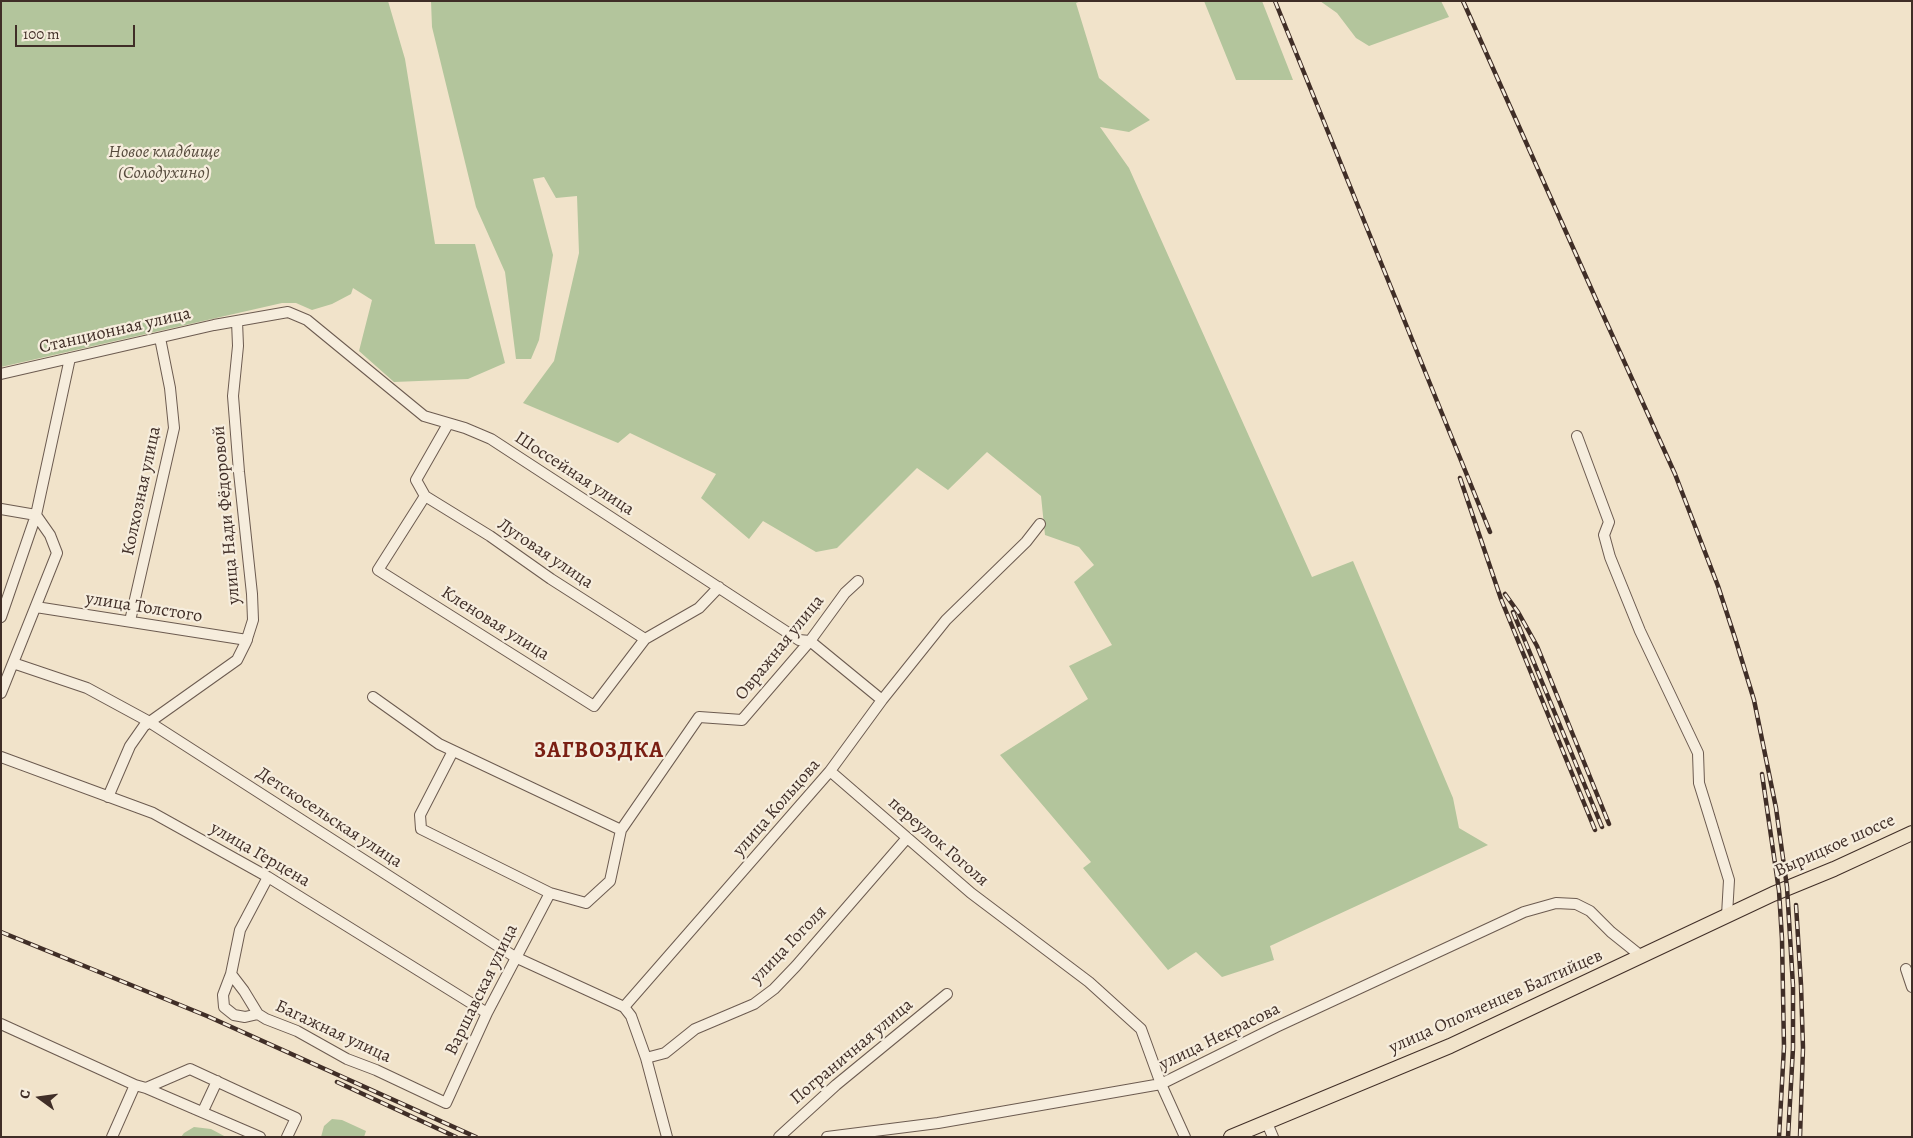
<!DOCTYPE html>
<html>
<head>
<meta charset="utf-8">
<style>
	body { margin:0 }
	#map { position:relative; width:1913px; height:1138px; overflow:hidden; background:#f1e3ca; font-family:Alegreya,serif }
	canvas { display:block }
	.frame { position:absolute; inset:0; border:2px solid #402e27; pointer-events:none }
	.north { position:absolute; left:15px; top:1073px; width:50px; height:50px; -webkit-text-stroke:4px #f6eddd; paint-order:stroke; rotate:284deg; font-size:14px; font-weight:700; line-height:20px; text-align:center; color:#402e27 }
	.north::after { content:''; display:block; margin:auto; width:18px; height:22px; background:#402e27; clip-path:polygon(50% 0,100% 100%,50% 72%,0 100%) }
	.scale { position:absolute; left:15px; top:25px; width:120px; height:22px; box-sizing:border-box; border:2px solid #402e27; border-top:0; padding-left:6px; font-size:15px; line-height:18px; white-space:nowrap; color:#402e27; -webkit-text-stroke:4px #f6eddd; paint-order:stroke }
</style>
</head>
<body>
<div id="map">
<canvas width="1913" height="1138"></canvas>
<div class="frame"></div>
<div class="north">С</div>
<div class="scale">100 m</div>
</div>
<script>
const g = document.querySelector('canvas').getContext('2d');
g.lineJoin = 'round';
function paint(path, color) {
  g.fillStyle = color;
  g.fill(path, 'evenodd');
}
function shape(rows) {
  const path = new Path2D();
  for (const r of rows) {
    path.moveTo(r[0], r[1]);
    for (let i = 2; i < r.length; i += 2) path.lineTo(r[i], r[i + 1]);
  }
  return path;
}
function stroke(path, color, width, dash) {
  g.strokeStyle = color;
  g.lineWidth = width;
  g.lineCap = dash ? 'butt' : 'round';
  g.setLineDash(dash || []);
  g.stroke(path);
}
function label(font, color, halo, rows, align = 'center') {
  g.font = font + ' Alegreya,serif';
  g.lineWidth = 4.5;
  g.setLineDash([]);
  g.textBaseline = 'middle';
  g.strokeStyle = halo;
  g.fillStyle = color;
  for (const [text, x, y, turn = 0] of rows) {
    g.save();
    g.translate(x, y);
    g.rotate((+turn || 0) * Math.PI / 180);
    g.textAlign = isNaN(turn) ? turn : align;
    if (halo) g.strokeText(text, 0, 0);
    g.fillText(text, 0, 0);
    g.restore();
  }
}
const green = shape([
	[1,1,388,1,405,59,435,244,475,244,505,363,468,379,394,382,359,351,372,300,353,288,351,294,332,304,312,310,296,303,282,303,1,367],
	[431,1,1081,1,1076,3,1099,78,1150,120,1129,132,1100,127,1129,168,1312,577,1353,561,1453,798,1459,828,1488,845,1270,946,1274,960,1222,977,1196,952,1168,970,1083,868,1091,862,1000,755,1088,699,1069,666,1112,645,1074,582,1094,565,1079,547,1045,535,1041,496,987,452,948,490,917,468,837,548,816,552,763,521,749,539,701,498,716,474,630,433,618,443,523,403,554,361,579,253,577,196,556,198,544,177,533,179,553,255,539,340,531,359,516,359,505,272,476,207,432,27],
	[1204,1,1262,1,1293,80,1236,80],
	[1320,1,1441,1,1449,17,1369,46,1356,38,1337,13],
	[332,1119,342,1120,366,1131,364,1137,321,1137,324,1126],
	[194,1127,211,1129,226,1137,181,1137,184,1133]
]);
const minor = shape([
	[1,374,214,325,288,312,307,320,424,416,465,428,491,439,799,640,810,641,882,700],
	[448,424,416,480,425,496,490,536,551,579,645,639],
	[1577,436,1609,522,1604,535,1610,557,1640,631,1698,753,1699,783,1729,880,1727,915],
	[425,496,378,570,594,706,645,639,699,608,719,587],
	[1,509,36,515,50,535,57,553,1,693],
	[36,607,247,640],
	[1,617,36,515,70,358],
	[130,621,174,428,170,388,160,338],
	[13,663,87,688,146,720,515,957,624,1007],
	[373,697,439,744,621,830],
	[453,751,420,815,421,829,550,893,586,903,610,881,621,830,699,717,742,720,810,641,845,593,858,581],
	[1,757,153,813,268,877,487,1013],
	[830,771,971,893,1089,982,1141,1029,1161,1084,1185,1137],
	[108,797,130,746,144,726,237,660,246,642,253,620,252,594,239,472,233,396,238,346,237,321],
	[268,877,240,930,231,974,223,995,224,1007,234,1015,245,1017,258,1014,266,1019,297,1031,347,1059,376,1070,446,1103,487,1013,550,893],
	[1906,969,1912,987],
	[231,974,244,991,258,1014],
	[1,1024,135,1085,146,1088,260,1137],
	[646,1058,665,1053,695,1029,754,1004,774,989,796,966,907,838],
	[146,1088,190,1069,296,1118,287,1137],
	[203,1111,217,1081],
	[1267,1123,1273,1137],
	[112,1137,135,1085],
	[667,1137,646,1058,631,1016,624,1007,830,771,882,700,946,620,1026,542,1040,524],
	[779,1137,836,1085,947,994],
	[827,1137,938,1123,1161,1084,1276,1027,1524,912,1556,903,1576,904,1590,911,1611,932,1641,956]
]);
const major = shape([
	[1231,1137,1450,1046,1773,894,1834,869,1912,833]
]);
const rail = shape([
	[1275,1,1490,532],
	[1463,1,1595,297,1675,474,1718,586,1736,641,1754,700,1776,808,1787,887,1793,986,1793,1048,1788,1137],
	[1460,478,1501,599,1595,830],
	[1505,594,1518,612,1537,646,1609,824],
	[1513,612,1602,827],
	[1762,774,1779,891,1782,939,1784,1047,1779,1137],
	[1796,905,1801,985,1803,1048,1800,1137],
	[1,932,207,1016,476,1137],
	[337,1082,456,1137]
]);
const parkNames = [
	["Новое кладбище",164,153],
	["(Солодухино)",164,174]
];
const streetNames = [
	["Станционная улица",115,331,-13],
	["Шоссейная улица",574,474,33],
	["Колхозная улица",142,491,-78],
	["улица Нади Фёдоровой",227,515,-95],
	["Луговая улица",545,554,34],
	["улица Толстого",144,608,9],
	["Кленовая улица",495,624,32],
	["Овражная улица",780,648,-51],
	["улица Кольцова",777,808,-49],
	["Детскосельская улица",329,818,33],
	["переулок Гоголя",938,842,41],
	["Вырицкое шоссе",1835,846,-24],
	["улица Герцена",260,855,30],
	["улица Гоголя",789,945,-46],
	["Варшавская улица",482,990,-64],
	["улица Ополченцев Балтийцев",1496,1002,-24],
	["Багажная улица",333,1032,25],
	["улица Некрасова",1220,1037,-26],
	["Пограничная улица",852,1052,-40]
];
const districtNames = [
	["ЗАГВОЗДКА",599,752]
];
paint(green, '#b3c59c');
stroke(minor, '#6c5b50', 12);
stroke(major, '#402e27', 16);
stroke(minor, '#f6eddd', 10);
stroke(major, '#f1e3ca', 14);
stroke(rail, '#402e27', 4.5);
stroke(rail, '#f6eddd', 2.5, [8]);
label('italic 18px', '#574c3e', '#f6eddd', parkNames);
label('18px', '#402e27', '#f6eddd', streetNames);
g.letterSpacing = '1px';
label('bold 22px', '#7a1f14', '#f6eddd', districtNames);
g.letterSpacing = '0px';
</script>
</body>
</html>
